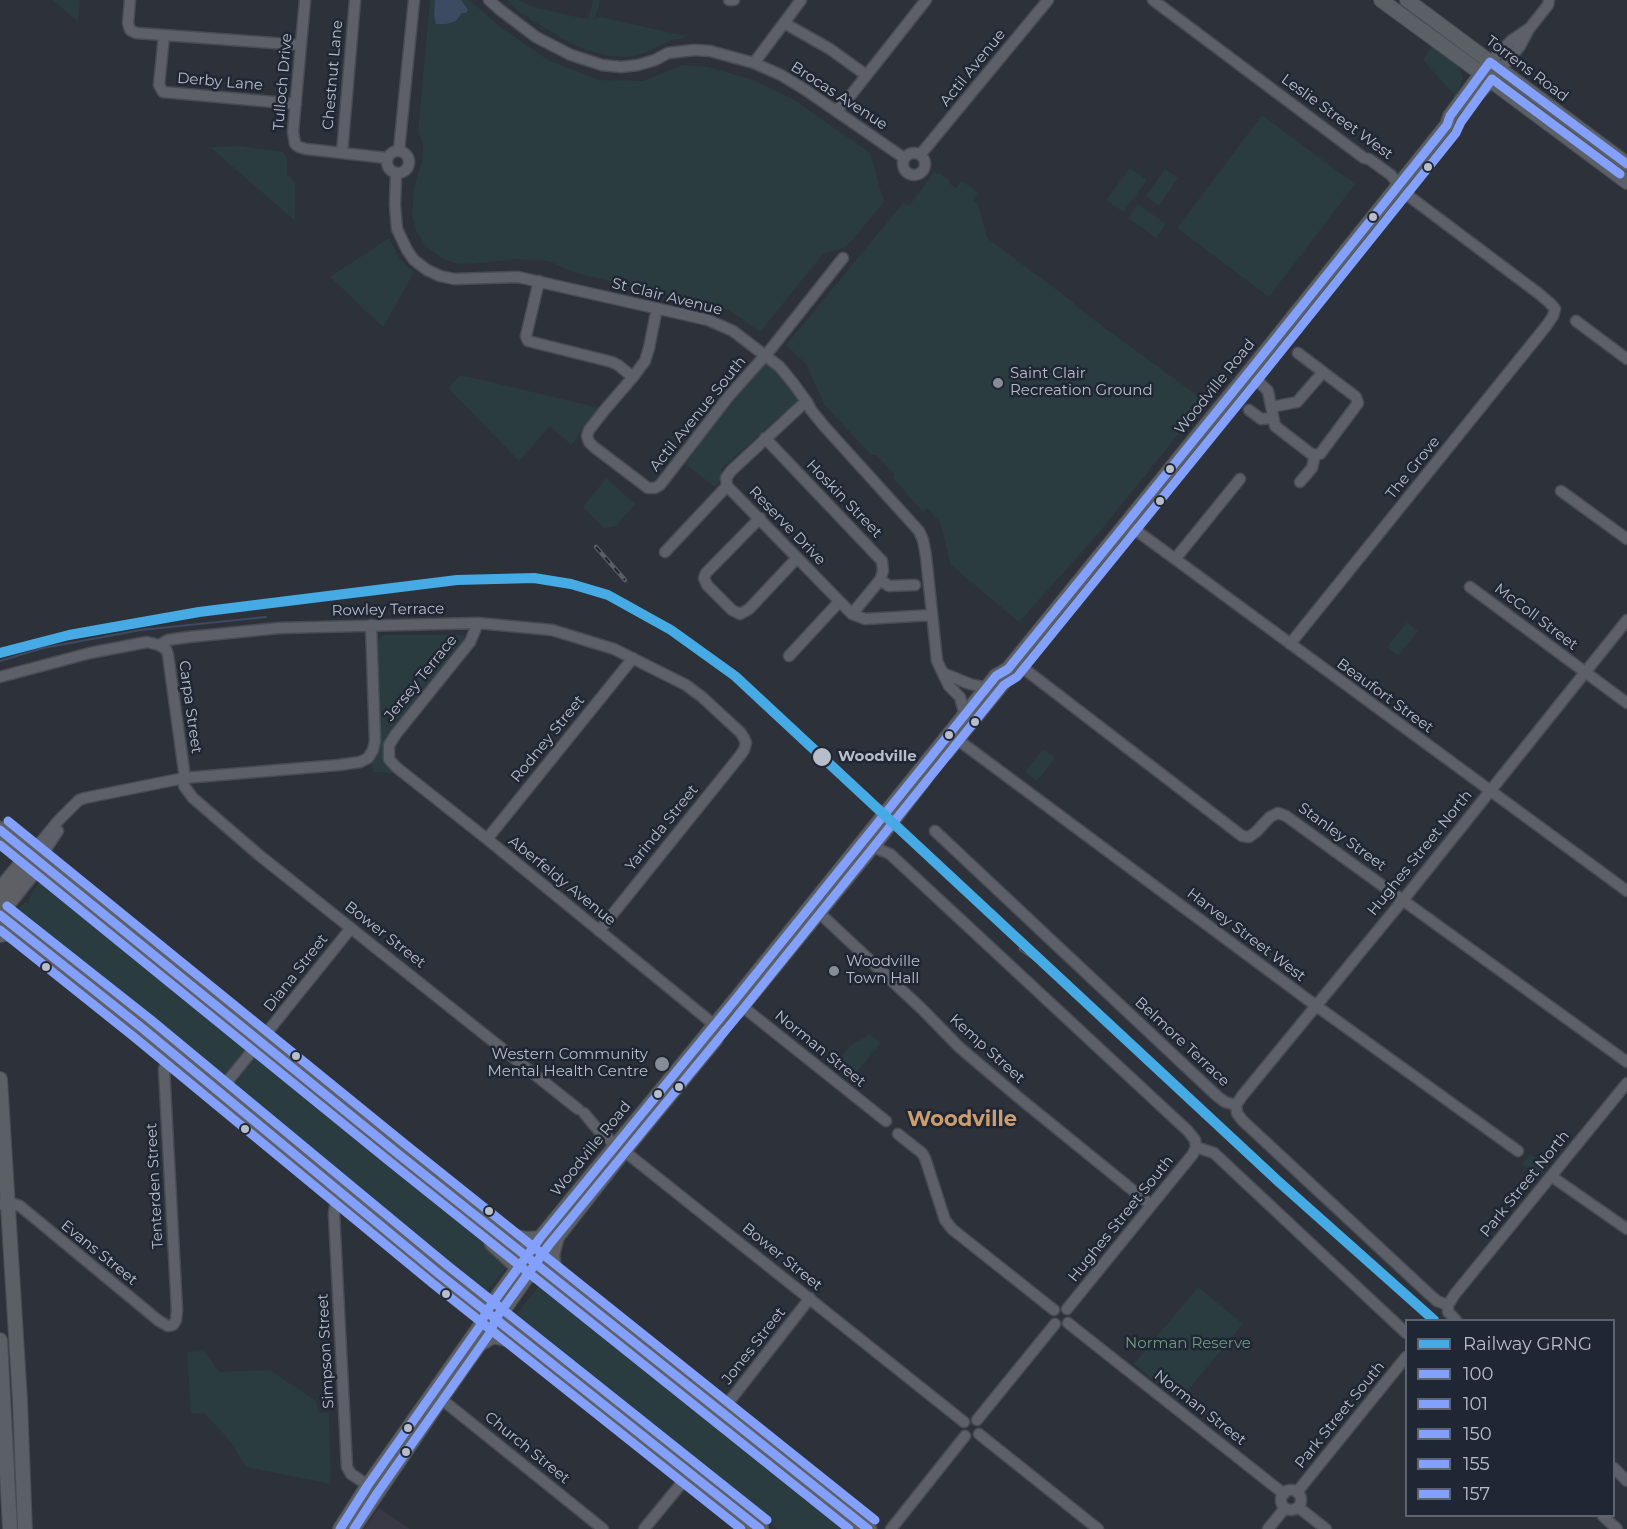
<!DOCTYPE html>
<html>
<head>
<meta charset="utf-8">
<style>
	body { margin:0 }
	#map { position:relative; width:1627px; height:1529px; overflow:hidden; background:#2d3139; font-family:Montserrat,sans-serif }
	canvas { display:block }
	.legend { position:absolute; left:1405px; top:1319px; width:210px; height:198px; box-sizing:border-box; background:#202734; border:2px solid #5d6370; margin:0; padding:8px 10px; list-style:none; font-size:18px; color:#b8bec9 }
	.legend li { display:flex; align-items:center; gap:12px; height:30px }
	.legend b { width:30px; border:2px solid #5d6370 }
</style>
</head>
<body>
<div id="map">
<canvas width="1627" height="1529"></canvas>
<ul class="legend">
<li><b style="height:8px;background:#46abe4"></b>Railway GRNG</li>
<li><b style="height:8px;background:#83a1fc"></b>100</li>
<li><b style="height:8px;background:#83a1fc"></b>101</li>
<li><b style="height:8px;background:#83a1fc"></b>150</li>
<li><b style="height:8px;background:#83a1fc"></b>155</li>
<li><b style="height:8px;background:#83a1fc"></b>157</li>
</ul>
</div>
<script>
const g = document.querySelector('canvas').getContext('2d');
g.lineJoin = 'round';
function paint(path, color) {
  g.fillStyle = color;
  g.fill(path, 'evenodd');
}
function shape(rows) {
  const path = new Path2D();
  for (const r of rows) {
    if (r.length === 3) {
      path.moveTo(r[0] + r[2], r[1]);
      path.arc(r[0], r[1], r[2], 0, 2 * Math.PI);
      continue;
    }
    path.moveTo(r[0], r[1]);
    for (let i = 2; i < r.length; i += 2) path.lineTo(r[i], r[i + 1]);
  }
  return path;
}
function stroke(path, color, width, dash) {
  g.strokeStyle = color;
  g.lineWidth = width;
  g.lineCap = dash ? 'butt' : 'round';
  g.setLineDash(dash || []);
  g.stroke(path);
}
function label(font, color, halo, rows, align = 'center') {
  g.font = font + ' Montserrat,sans-serif';
  g.lineWidth = 5;
  g.setLineDash([]);
  g.textBaseline = 'middle';
  g.strokeStyle = halo;
  g.fillStyle = color;
  for (const [text, x, y, turn = 0] of rows) {
    g.save();
    g.translate(x, y);
    g.rotate((+turn || 0) * Math.PI / 180);
    g.textAlign = isNaN(turn) ? turn : align;
    if (halo) g.strokeText(text, 0, 0);
    g.fillText(text, 0, 0);
    g.restore();
  }
}
const medical = shape([
	[379,1508,410,1529,364,1529]
]);
const green = shape([
	[53,0,80,0,78,22],
	[430,0,469,0,502,28,548,60,598,80,643,81,683,65,709,67,753,80,794,100,870,153,884,202,846,247,823,254,760,332,729,310,572,272,549,261,516,259,472,264,454,263,440,257,427,247,417,233,412,215,414,187,422,161,423,144,418,132],
	[507,0,518,0,533,7,590,20,588,19,593,0,600,0,596,16,592,19,600,17,686,36,681,39,671,40,645,53,636,56,623,57,610,56,584,49,561,38,518,11],
	[1433,45,1458,64,1463,78,1456,97,1423,60],
	[1262,115,1355,184,1269,297,1177,228],
	[239,146,283,152,287,157,287,174,295,182,295,221,210,147],
	[1130,168,1147,180,1123,212,1106,200],
	[1165,169,1178,178,1159,206,1146,196],
	[934,172,937,174,939,173,950,181,949,183,956,188,962,181,978,193,973,200,978,204,987,238,1073,302,1078,308,1113,334,1205,401,1097,535,1019,622,951,565,940,522,927,508,923,512,893,478,895,475,876,455,871,455,834,415,824,404,806,364,786,345,903,203,909,206],
	[1138,204,1166,224,1156,238,1128,218],
	[389,238,400,260,414,272,383,327,330,277],
	[765,361,782,373,799,399,721,469,721,479,715,487,685,464],
	[461,375,600,408,571,445,550,426,519,461,448,388],
	[606,478,635,504,616,526,604,528,583,507],
	[1407,622,1418,631,1398,656,1387,647],
	[384,635,463,635,465,638,387,738,384,745,392,770,391,774,383,772,373,772,372,762,379,753,381,742,378,640],
	[1043,749,1055,758,1037,781,1025,772],
	[42,878,248,1042,250,1045,248,1048,225,1077,221,1079,215,1078,13,913,25,902,29,905,30,895],
	[869,1033,881,1043,851,1079,834,1065,851,1045,866,1037],
	[261,1055,266,1056,442,1200,510,1263,487,1291,484,1292,240,1096,233,1093,232,1089,233,1086,256,1056],
	[1530,1154,1548,1168,1540,1178,1522,1164],
	[543,1281,849,1529,777,1529,517,1314],
	[1198,1287,1243,1324,1179,1401,1134,1364],
	[204,1351,219,1372,270,1370,316,1401,318,1412,329,1413,331,1484,246,1467,230,1441,204,1413,191,1414,187,1352]
]);
const water = shape([
	[435,0,461,0,468,10,466,13,462,13,456,21,446,24,436,24,434,16]
]);
const stream = shape([
	[0,661,43,648,141,630,266,617]
]);
const minor = shape([
	[130,0,128,23,130,30,136,33,301,45],
	[305,0,293,132,295,144,299,147,306,149,387,158],
	[489,0,499,9,536,37,571,55,602,65,621,67,638,65,655,60,668,53,694,50,710,51,754,63,781,75,804,89,904,158],
	[729,0,734,0],
	[1153,0,1364,158,1369,159,1391,175,1406,194,1538,293,1550,303,1555,309,1553,316,1547,325,1290,644],
	[784,23,830,49,866,75],
	[164,36,159,85,163,92,296,104],
	[1490,62,1512,40,1528,29],
	[754,63,801,0],
	[1500,70,1520,46,1529,29,1548,5,1549,0],
	[836,111,847,100,926,0],
	[399,150,414,0],
	[398,162,11],
	[914,164,11],
	[342,153,355,0],
	[920,155,1048,0],
	[396,173,395,205,397,229,407,250,414,260,427,270,440,276,454,279,518,277,708,320,733,331,780,367,793,383,807,402,811,410,824,426,919,531,923,540,926,556,937,661,949,686,960,697,965,716],
	[539,281,526,336,528,341,612,362,618,365,633,377],
	[657,308,649,348,645,361,633,377,603,412,589,430,587,436,589,442,594,447,648,488,655,488,660,485,729,396,770,350,843,258],
	[1576,321,1627,359],
	[1249,372,1268,391,1275,426,1310,453,1315,455,1320,454,1358,403,1356,397,1298,353],
	[807,402,802,405,731,471,726,478,727,486,852,614,865,619,932,615],
	[1272,407,1297,402,1323,372],
	[1249,410,1261,419,1273,418],
	[765,438,882,561,883,571,880,580,852,614],
	[1300,482,1312,468,1315,455],
	[1561,491,1627,539],
	[760,518,706,573,704,578,707,585,732,610,740,614,749,609,797,558],
	[1126,523,1627,891],
	[665,552,727,486],
	[1175,559,1240,479],
	[880,580,889,586,915,585],
	[1470,587,1627,703],
	[478,623,470,642,396,734,389,745,389,759,396,767,487,839,722,1031],
	[159,645,166,649,168,655,184,771,184,786,193,798,259,855,578,1109],
	[789,656,839,602],
	[1014,661,1242,836,1249,837,1256,832,1270,817,1278,813,1286,816,1627,1062],
	[945,674,970,684,987,688],
	[0,677,90,653,147,642,159,645,168,640,189,637,279,628,478,623,552,630,614,649,686,685,702,697,740,732,744,738,746,743,744,750,739,757,599,931],
	[958,740,1315,1005,1518,1151],
	[935,831,1217,1096,1225,1102,1236,1105],
	[487,839,633,658],
	[873,847,890,854,1188,1131,1195,1140,1196,1147],
	[31,854,58,821,79,800,85,798,184,778,339,765,360,762,368,758,373,750,375,741,371,625],
	[40,862,46,849,58,831],
	[813,907,923,1010,959,1047,1018,1097,1151,1205],
	[738,1003,886,1121],
	[219,1092,351,928],
	[1236,1105,1242,1096,1403,900,1627,620],
	[1236,1105,1237,1113,1242,1120,1428,1293,1437,1301,1448,1305],
	[584,1113,599,1131,964,1422],
	[898,1134,922,1153,925,1158,945,1220,952,1229,1054,1310],
	[1196,1147,1214,1153,1406,1333],
	[1551,1176,1627,1229],
	[341,1193,336,1199,334,1214,347,1467,351,1474,374,1489],
	[0,1204,14,1204,20,1206,159,1321,168,1326,173,1325,176,1320,177,1310,164,1069,166,1062,172,1053],
	[1448,1305,1455,1294,1627,1083],
	[1448,1305,1448,1312,1456,1320],
	[1067,1309,1193,1154,1196,1147],
	[1068,1323,1284,1494],
	[435,1394,603,1529],
	[721,1412,810,1298],
	[977,1420,1055,1324],
	[979,1434,1098,1529],
	[1614,1468,1627,1481],
	[1291,1500,10],
	[1297,1492,1406,1357],
	[1298,1507,1326,1529],
	[1603,1516,1617,1529],
	[644,1529,690,1473],
	[891,1529,965,1436],
	[1268,1529,1285,1508]
]);
const secondary = shape([
	[1381,0,1478,71,1627,182],
	[1407,0,1627,164],
	[1468,106,1473,98,1497,74],
	[946,753,1004,682,1008,669],
	[0,935,9,933,25,934],
	[739,1010,878,840,924,780],
	[0,1079,20,1400,25,1529],
	[499,1234,527,1239,540,1238],
	[0,1340,10,1529],
	[480,1344,492,1337,497,1337,509,1340,523,1346],
	[340,1529,368,1485,480,1326,486,1312,540,1238,735,1000,996,676,1008,669,1249,372,1447,125,1450,116,1490,62],
	[353,1529,441,1399,536,1264,625,1150,716,1039]
]);
const trunk = shape([
	[0,830,397,1153,868,1529],
	[0,891,31,854],
	[0,912,40,862],
	[0,915,142,1028,439,1274,760,1529],
	[493,1243,528,1275],
	[554,1279,551,1255,555,1239]
]);
const rail = shape([
	[596,547,625,580],
	[1021,949,1051,970]
]);
const bus1 = shape([
	[340,1529,368,1485,480,1326,486,1312,540,1238,735,1000,996,676,1008,669,1249,372,1447,125,1450,116,1490,62,1627,164]
]);
const bus2 = shape([
	[354,1529,378,1492,490,1333,496,1318,549,1245,744,1008,1004,685,1017,677,1258,380,1456,133,1461,122,1492,79,1620,174]
]);
const bus3 = shape([
	[0,830,397,1153,868,1529],
	[0,915,142,1028,439,1274,760,1529]
]);
const bus4 = shape([
	[0,845,390,1162,849,1529],
	[0,930,134,1037,432,1283,741,1529]
]);
const bus5 = shape([
	[8,821,405,1144,875,1520],
	[7,906,150,1019,447,1265,767,1520]
]);
const rail1 = shape([
	[0,653,69,635,199,612,457,580,534,578,571,584,608,595,671,630,735,676,1279,1182,1434,1320]
]);
const markers = [
	[1428,167,5,"#b8bec9"],
	[1373,217,5,"#b8bec9"],
	[998,383,6,"#878d97"],
	[1170,469,5,"#b8bec9"],
	[1160,501,5,"#b8bec9"],
	[975,722,5,"#b8bec9"],
	[949,735,5,"#b8bec9"],
	[822,757,10,"#b8bec9"],
	[46,967,5,"#b8bec9"],
	[834,971,6,"#878d97"],
	[296,1056,5,"#b8bec9"],
	[662,1064,8,"#878d97"],
	[679,1087,5,"#b8bec9"],
	[658,1094,5,"#b8bec9"],
	[245,1129,5,"#b8bec9"],
	[489,1211,5,"#b8bec9"],
	[446,1294,5,"#b8bec9"],
	[408,1428,5,"#b8bec9"],
	[406,1452,5,"#b8bec9"]
];
const streetNames = [
	["Actil Avenue",973,68,-51],
	["Torrens Road",1527,69,37],
	["Chestnut Lane",333,75,-85],
	["Derby Lane",220,82,5],
	["Tulloch Drive",283,82,-85],
	["Brocas Avenue",839,96,33],
	["Leslie Street West",1337,117,36],
	["St Clair Avenue",667,297,14],
	["Woodville Road",1215,387,-51],
	["Actil Avenue South",698,414,-51],
	["The Grove",1413,468,-51],
	["Hoskin Street",844,499,46],
	["Reserve Drive",787,526,46],
	["Rowley Terrace",388,610,-1],
	["McColl Street",1536,617,37],
	["Jersey Terrace",421,678,-51],
	["Beaufort Street",1385,696,36],
	["Carpa Street",190,707,82],
	["Rodney Street",548,739,-51],
	["Yarinda Street",662,828,-51],
	["Stanley Street",1342,837,36],
	["Hughes Street North",1420,853,-51],
	["Aberfeldy Avenue",562,881,39],
	["Bower Street",385,935,38],
	["Harvey Street West",1246,935,37],
	["Diana Street",296,973,-52],
	["Belmore Terrace",1182,1042,43],
	["Norman Street",820,1049,39],
	["Kemp Street",987,1049,42],
	["Woodville Road",591,1149,-51],
	["Park Street North",1525,1184,-51],
	["Tenterden Street",155,1186,-93],
	["Hughes Street South",1121,1219,-51],
	["Evans Street",99,1253,39],
	["Bower Street",782,1257,39],
	["Jones Street",754,1346,-52],
	["Simpson Street",326,1351,-93],
	["Norman Street",1200,1408,38],
	["Park Street South",1340,1415,-51],
	["Church Street",527,1448,39]
];
const poiNames = [
	["Saint Clair",1010,374],
	["Recreation Ground",1010,391],
	["Woodville",846,962],
	["Town Hall",846,979],
	["Western Community",648,1055,"right"],
	["Mental Health Centre",648,1072,"right"]
];
const stopNames = [
	["Woodville",838,757]
];
const parkNames = [
	["Norman Reserve",1188,1344]
];
const districtNames = [
	["Woodville",962,1120]
];
paint(medical, '#393945');
paint(green, '#2a3c40');
paint(water, '#3c4a62');
stroke(stream, '#3c4a62', 2);
stroke(minor, '#484c52', 13);
stroke(secondary, '#484c52', 16);
stroke(trunk, '#494e55', 19);
stroke(minor, '#5d6068', 10);
stroke(secondary, '#5b5f66', 14);
stroke(trunk, '#5e6065', 16);
stroke(rail, '#5b5e64', 4.5);
stroke(rail, '#202734', 2, [7]);
stroke(bus1, '#83a1fc', 9);
stroke(bus2, '#83a1fc', 9);
stroke(bus3, '#83a1fc', 9);
stroke(bus4, '#83a1fc', 9);
stroke(bus5, '#83a1fc', 9);
stroke(rail1, '#46abe4', 10);
for (const [x, y, r, color] of markers) {
  const dot = new Path2D();
  dot.arc(x, y, r, 0, 2 * Math.PI);
  g.fillStyle = color;
  g.fill(dot);
  stroke(dot, '#202734', 2);
}
label('15px', '#b8bec9', '#202734', streetNames);
label('15px', '#b8bec9', '#202734', poiNames, 'left');
label('bold 15px', '#b8bec9', '#202734', stopNames, 'left');
label('15px', '#71997c', '#202734', parkNames);
label('bold 21px', '#ce9d6e', '#202734', districtNames);
</script>
</body>
</html>
